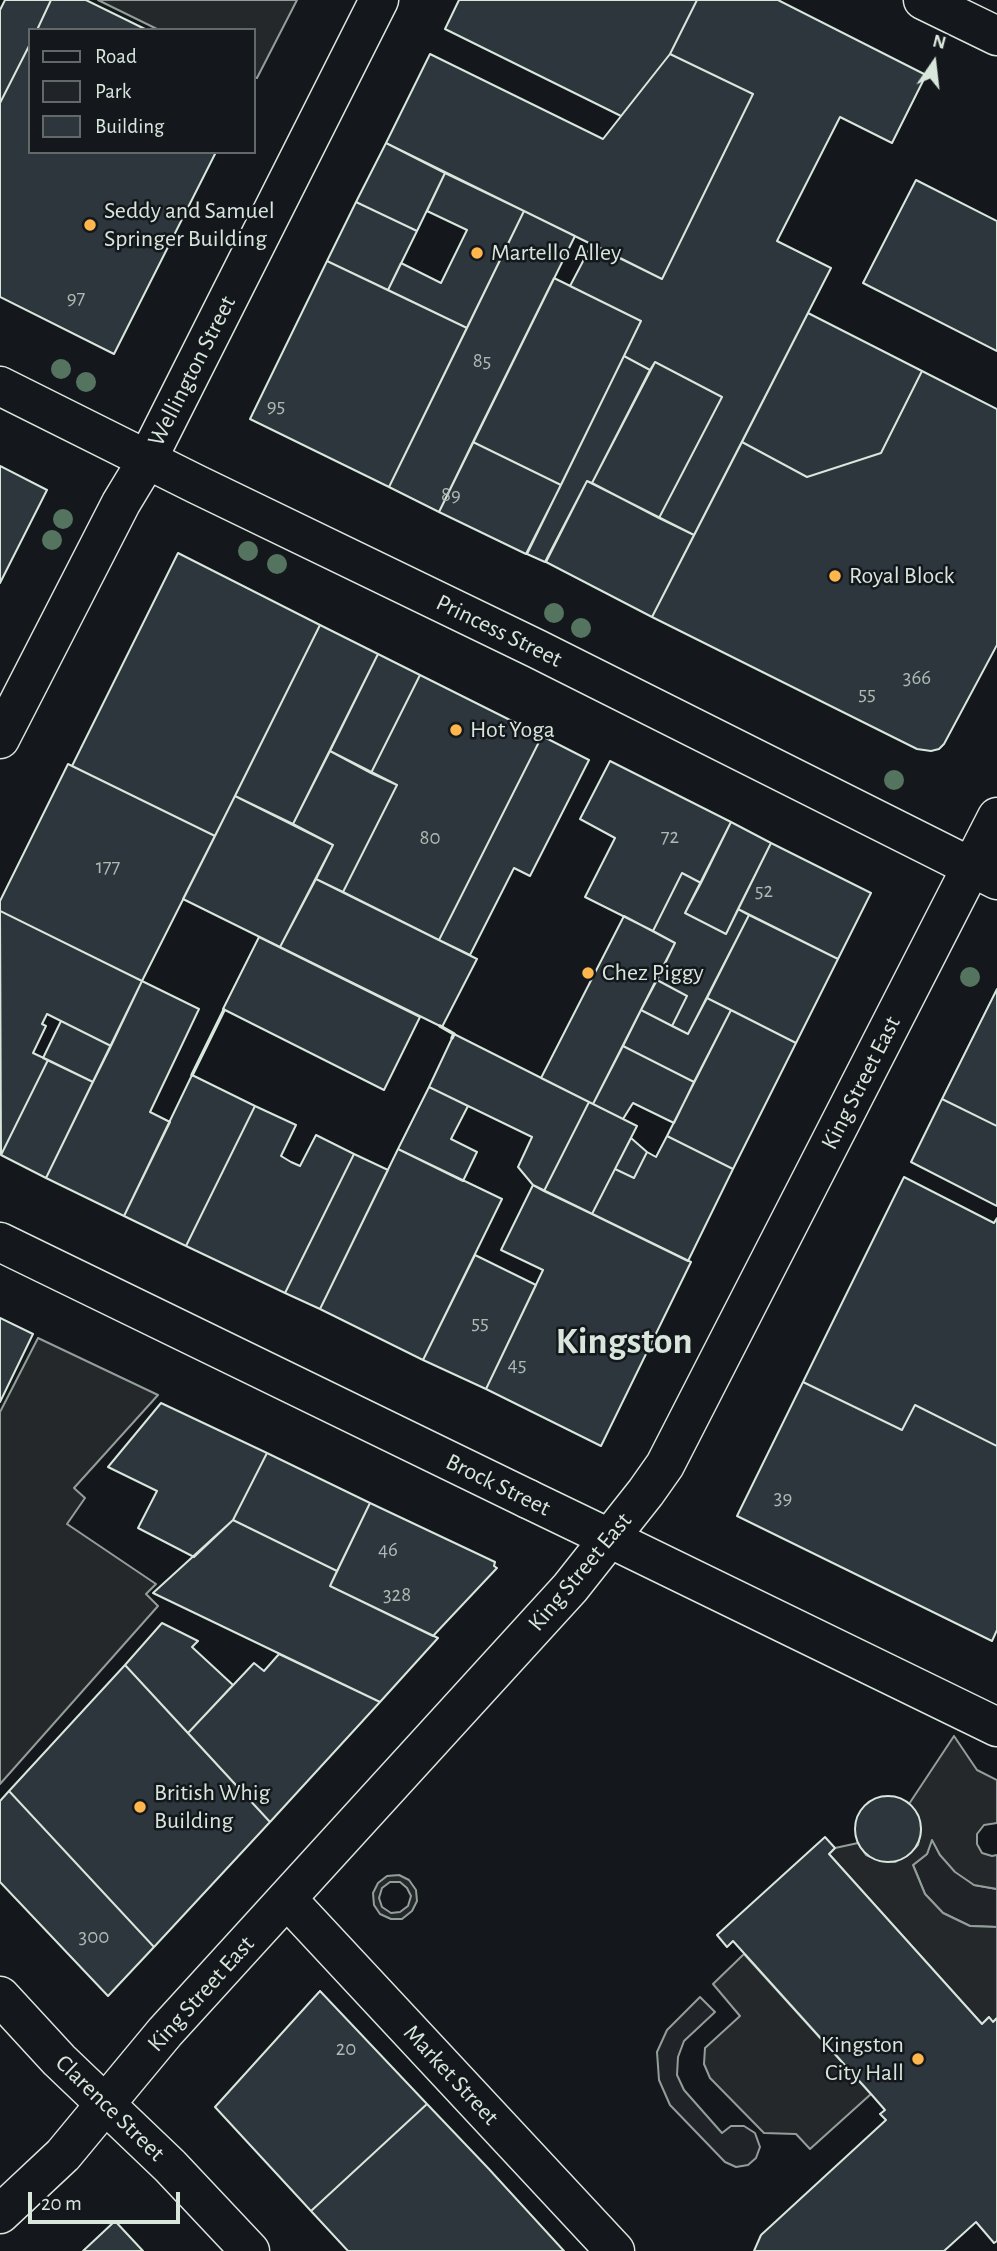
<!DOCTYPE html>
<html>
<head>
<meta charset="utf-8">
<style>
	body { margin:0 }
	#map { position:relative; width:997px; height:2251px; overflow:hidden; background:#14181c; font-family:"Alegreya Sans",sans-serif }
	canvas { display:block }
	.legend { position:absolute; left:28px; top:28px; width:228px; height:126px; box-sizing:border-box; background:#14181c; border:2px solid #626a69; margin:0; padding:9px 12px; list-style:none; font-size:21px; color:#d8e6dc }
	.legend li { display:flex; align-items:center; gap:14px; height:35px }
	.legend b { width:35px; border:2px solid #626a69 }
	.north { position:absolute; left:899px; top:28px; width:70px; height:70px; -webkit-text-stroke:5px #14181c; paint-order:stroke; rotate:14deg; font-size:19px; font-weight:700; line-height:28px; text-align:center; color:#d8e6dc }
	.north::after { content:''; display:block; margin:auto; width:24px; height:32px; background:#d8e6dc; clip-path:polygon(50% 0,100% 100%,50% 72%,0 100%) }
	.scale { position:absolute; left:28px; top:2192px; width:152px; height:32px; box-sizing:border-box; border:4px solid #d8e6dc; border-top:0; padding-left:9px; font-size:21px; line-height:24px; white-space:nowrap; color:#d8e6dc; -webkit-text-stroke:5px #14181c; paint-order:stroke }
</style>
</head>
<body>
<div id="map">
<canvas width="997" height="2251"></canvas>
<ul class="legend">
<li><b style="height:9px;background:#14181c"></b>Road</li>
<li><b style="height:19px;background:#202428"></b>Park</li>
<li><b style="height:19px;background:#2c363c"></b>Building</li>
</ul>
<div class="north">N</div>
<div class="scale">20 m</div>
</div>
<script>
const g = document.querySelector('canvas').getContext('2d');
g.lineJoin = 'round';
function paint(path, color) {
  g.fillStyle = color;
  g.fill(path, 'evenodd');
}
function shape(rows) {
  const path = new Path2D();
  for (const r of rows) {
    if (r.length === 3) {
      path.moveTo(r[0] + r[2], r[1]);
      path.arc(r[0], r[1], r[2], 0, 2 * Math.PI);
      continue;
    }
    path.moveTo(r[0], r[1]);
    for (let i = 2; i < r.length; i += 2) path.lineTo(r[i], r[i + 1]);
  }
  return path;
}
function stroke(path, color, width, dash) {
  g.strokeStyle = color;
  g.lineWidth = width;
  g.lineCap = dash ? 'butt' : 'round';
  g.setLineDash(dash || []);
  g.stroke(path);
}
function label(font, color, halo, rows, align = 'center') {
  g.font = font + ' "Alegreya Sans",sans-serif';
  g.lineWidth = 5;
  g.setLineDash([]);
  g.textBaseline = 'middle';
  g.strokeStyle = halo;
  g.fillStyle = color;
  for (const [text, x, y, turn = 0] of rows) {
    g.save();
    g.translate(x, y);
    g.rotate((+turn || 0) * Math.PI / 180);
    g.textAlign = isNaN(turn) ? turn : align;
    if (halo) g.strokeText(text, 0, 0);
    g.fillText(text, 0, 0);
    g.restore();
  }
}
const green = shape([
	[932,1839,940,1855,974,1885,997,1889,997,1927,970,1926,943,1913,925,1894,913,1865,927,1854,932,1839],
	[700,1997,715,2012,684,2041,678,2057,677,2075,684,2090,722,2133,731,2126,744,2126,755,2133,760,2147,756,2158,748,2165,736,2167,725,2162,670,2105,659,2080,657,2052,667,2030,700,1997]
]);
const parking = shape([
	[98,0,297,0,257,78,254,77,254,30,159,30,98,0],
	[38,1338,158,1395,74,1488,85,1498,67,1524,156,1584,146,1594,158,1606,0,1784,0,1412,38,1338],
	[954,1736,977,1770,997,1780,997,1823,984,1825,977,1834,977,1844,982,1853,992,1856,997,1855,997,1889,974,1885,955,1872,940,1855,932,1840,927,1854,913,1865,925,1894,943,1913,970,1926,997,1927,997,2018,993,2022,989,2017,982,2024,829,1854,835,1848,858,1843,866,1855,880,1861,895,1862,908,1855,918,1845,921,1830,918,1815,909,1804,954,1736],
	[399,1875,409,1880,416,1890,417,1901,412,1911,402,1919,391,1919,380,1914,374,1905,373,1893,378,1883,387,1876,399,1875],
	[390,1882,400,1882,407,1888,411,1896,408,1906,400,1912,391,1913,382,1907,379,1898,382,1888,390,1882],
	[744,1954,871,2094,810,2149,796,2134,764,2133,710,2078,704,2064,705,2048,740,2016,713,1984,744,1954]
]);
const building = shape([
	[5,0,51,0,37,30,30,30,30,44,0,103,0,10,5,0],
	[51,0,86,0,147,30,37,30,51,0],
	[459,0,697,0,670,54,621,116,445,29,459,0],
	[697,0,778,0,926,75,892,143,840,117,777,241,831,268,694,535,659,518,722,397,655,362,650,370,624,356,641,321,570,286,592,244,662,279,753,94,670,54,697,0],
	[30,44,30,152,216,152,114,354,0,297,0,103,30,44],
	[430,54,603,139,670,54,753,94,662,279,386,143,430,54],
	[386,143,445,173,417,231,356,202,386,143],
	[445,173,524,211,467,328,388,290,401,263,441,283,467,230,427,211,445,173],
	[916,180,997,221,997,351,863,283,916,180],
	[356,202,417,231,388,290,327,261,356,202],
	[524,211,575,236,439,512,389,487,524,211],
	[327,261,467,328,389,487,250,419,327,261],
	[554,278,641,321,561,485,473,442,554,278],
	[808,313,922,371,881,453,807,477,742,442,808,313],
	[624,356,650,370,592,483,587,481,545,562,527,554,624,356],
	[655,362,722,397,659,518,592,483,655,362],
	[922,371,997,409,997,645,944,744,939,749,931,751,917,749,652,617,742,442,807,477,881,453,922,371],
	[473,442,561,485,526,554,439,512,473,442],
	[0,466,47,490,0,583,0,466],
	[587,481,694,535,652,617,546,562,587,481],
	[178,553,320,625,215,836,72,766,178,553],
	[320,625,378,654,293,824,235,796,320,625],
	[378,654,420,675,371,773,330,751,378,654],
	[420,675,542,736,439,940,343,892,397,785,371,773,420,675],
	[542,736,589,760,530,876,514,868,470,955,439,940,542,736],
	[330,751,397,785,343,892,316,879,333,845,293,824,330,751],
	[610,761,731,822,701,883,682,873,653,931,585,897,615,838,580,819,610,761],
	[68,764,215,836,142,981,0,911,0,901,68,764],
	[235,796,333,845,280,947,183,899,235,796],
	[731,822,771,843,726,934,685,913,731,822],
	[771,843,871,893,838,959,738,909,771,843],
	[682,873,701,883,685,913,726,934,738,909,749,915,688,1034,672,1026,687,996,657,980,675,943,653,931,682,873],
	[316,879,477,959,442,1027,280,947,316,879],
	[0,911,142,981,111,1046,47,1014,42,1024,46,1026,33,1053,48,1060,1,1155,0,911],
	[749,915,838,959,796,1043,707,998,749,915],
	[624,916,675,943,593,1104,541,1078,624,916],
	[259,937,420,1017,384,1090,223,1009,259,937],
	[657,980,687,996,672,1026,641,1010,657,980],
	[142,981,199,1009,150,1112,170,1122,124,1216,46,1178,142,981],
	[997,989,997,1126,942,1099,997,989],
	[707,998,731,1010,694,1082,623,1046,641,1010,688,1034,707,998],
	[731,1010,796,1043,733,1169,667,1136,731,1010],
	[61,1021,111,1046,93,1082,43,1058,61,1021],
	[454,1034,589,1102,544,1191,533,1185,518,1167,532,1137,429,1087,454,1034],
	[623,1046,694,1082,674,1123,633,1103,623,1119,593,1104,623,1046],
	[48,1060,93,1082,46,1178,1,1155,48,1060],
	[192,1075,255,1106,186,1246,124,1216,192,1075],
	[429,1087,468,1106,451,1139,477,1152,463,1181,398,1149,429,1087],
	[942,1099,997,1126,997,1206,911,1162,942,1099],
	[589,1102,637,1126,592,1214,544,1191,589,1102],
	[255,1106,296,1125,281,1156,291,1162,300,1166,316,1135,354,1154,285,1293,186,1246,255,1106],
	[667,1136,733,1169,688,1261,592,1214,615,1169,634,1178,647,1152,656,1157,667,1136],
	[631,1138,647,1152,634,1178,615,1169,631,1138],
	[398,1149,502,1199,423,1360,320,1309,398,1149],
	[354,1154,388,1170,320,1309,285,1293,354,1154],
	[904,1177,994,1223,997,1218,997,1446,915,1405,902,1430,803,1382,904,1177],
	[533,1185,691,1262,601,1446,486,1389,543,1270,501,1250,533,1185],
	[475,1255,536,1285,486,1389,423,1360,475,1255],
	[0,1318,33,1334,0,1402,0,1318],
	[803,1382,902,1430,915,1405,997,1446,997,1630,992,1641,737,1516,803,1382],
	[161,1403,267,1453,233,1520,194,1557,138,1528,157,1491,108,1467,161,1403],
	[267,1453,370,1503,337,1571,233,1520,267,1453],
	[370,1503,495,1562,494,1566,497,1568,433,1636,330,1586,370,1503],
	[233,1520,337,1571,330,1586,438,1638,380,1702,153,1593,233,1520],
	[162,1623,198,1641,192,1647,233,1685,188,1733,125,1665,162,1623],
	[279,1654,380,1702,270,1822,188,1733,254,1663,264,1671,279,1654],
	[125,1665,270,1822,154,1947,9,1791,125,1665],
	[9,1791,154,1947,108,1996,0,1882,0,1801,9,1791],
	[888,1829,33],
	[825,1837,835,1848,829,1854,982,2024,989,2017,993,2022,997,2018,997,2241,994,2243,976,2222,944,2251,754,2251,761,2235,886,2120,880,2114,885,2110,871,2094,733,1941,727,1947,717,1935,825,1837],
	[320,1991,427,2104,311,2211,215,2107,320,1991],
	[427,2104,488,2168,564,2251,348,2251,311,2211,427,2104],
	[115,2221,143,2251,83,2251,115,2221]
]);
const street = shape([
	[287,1899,615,2251],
	[0,1996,59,2060,170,2166,250,2251]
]);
const secondary = shape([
	[0,739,121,503,147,460,379,0],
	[528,1499,611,1539],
	[0,2214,63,2155,165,2032,570,1588,646,1492,665,1465,997,817]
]);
const primary = shape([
	[923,0,997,36],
	[0,386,196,484,537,649,997,880],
	[0,1242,528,1499],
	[611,1539,997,1727]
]);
const wall = shape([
	[440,1026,454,1034,452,1038],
	[192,1075,224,1010]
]);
const trees = [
	[61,369],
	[86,382],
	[63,519],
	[52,540],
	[248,551],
	[277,564],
	[554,613],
	[581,628],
	[894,780],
	[970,977]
];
const markers = [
	[90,225,7,"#ffb74d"],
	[477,253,7,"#ffb74d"],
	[835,576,7,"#ffb74d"],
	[456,730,7,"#ffb74d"],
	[588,973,7,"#ffb74d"],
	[140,1807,7,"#ffb74d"],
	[918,2059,7,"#ffb74d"]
];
const numberNames = [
	["97",76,298],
	["85",482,361],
	["95",276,406],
	["89",451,495],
	["366",917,678],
	["55",867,694],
	["72",670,837],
	["80",430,838],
	["177",108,867],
	["52",764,891],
	["55",480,1323],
	["45",517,1365],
	["39",783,1498],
	["46",388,1550],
	["328",397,1595],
	["300",94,1937],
	["20",346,2049]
];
const poiNames = [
	["Seddy and Samuel",104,211],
	["Springer Building",104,239],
	["Martello Alley",491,253],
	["Royal Block",849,576],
	["Hot Yoga",470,730],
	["Chez Piggy",602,973],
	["British Whig",154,1793],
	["Building",154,1821],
	["Kingston",904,2045,"right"],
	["City Hall",904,2073,"right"]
];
const streetNames = [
	["Wellington Street",192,371,-63],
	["Princess Street",499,631,26],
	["King Street East",861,1083,-63],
	["Brock Street",498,1485,26],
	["King Street East",580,1572,-50],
	["King Street East",201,1994,-48],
	["Market Street",451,2075,47],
	["Clarence Street",110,2108,44]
];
const townNames = [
	["Kingston",624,1342]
];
paint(green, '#202428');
stroke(green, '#939e99', 2);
paint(parking, '#24282b');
stroke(parking, '#939e99', 2);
paint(building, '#2c363c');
stroke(building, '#d8e6dc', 2);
stroke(street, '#d8e6dc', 41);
stroke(secondary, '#d8e6dc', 41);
stroke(primary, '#d8e6dc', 41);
stroke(street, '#14181c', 38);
stroke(secondary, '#14181c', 38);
stroke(primary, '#14181c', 38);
stroke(wall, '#d8e6dc', 3.5);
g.fillStyle = '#55745f';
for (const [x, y] of trees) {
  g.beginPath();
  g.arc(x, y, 10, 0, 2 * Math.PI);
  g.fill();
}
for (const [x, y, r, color] of markers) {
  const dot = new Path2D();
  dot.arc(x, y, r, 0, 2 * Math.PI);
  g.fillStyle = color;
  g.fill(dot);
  stroke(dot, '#14181c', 2.5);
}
label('21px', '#adbab4', null, numberNames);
label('24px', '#d8e6dc', '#14181c', poiNames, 'left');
label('24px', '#d8e6dc', '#14181c', streetNames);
label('bold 38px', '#d8e6dc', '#14181c', townNames);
</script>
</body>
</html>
